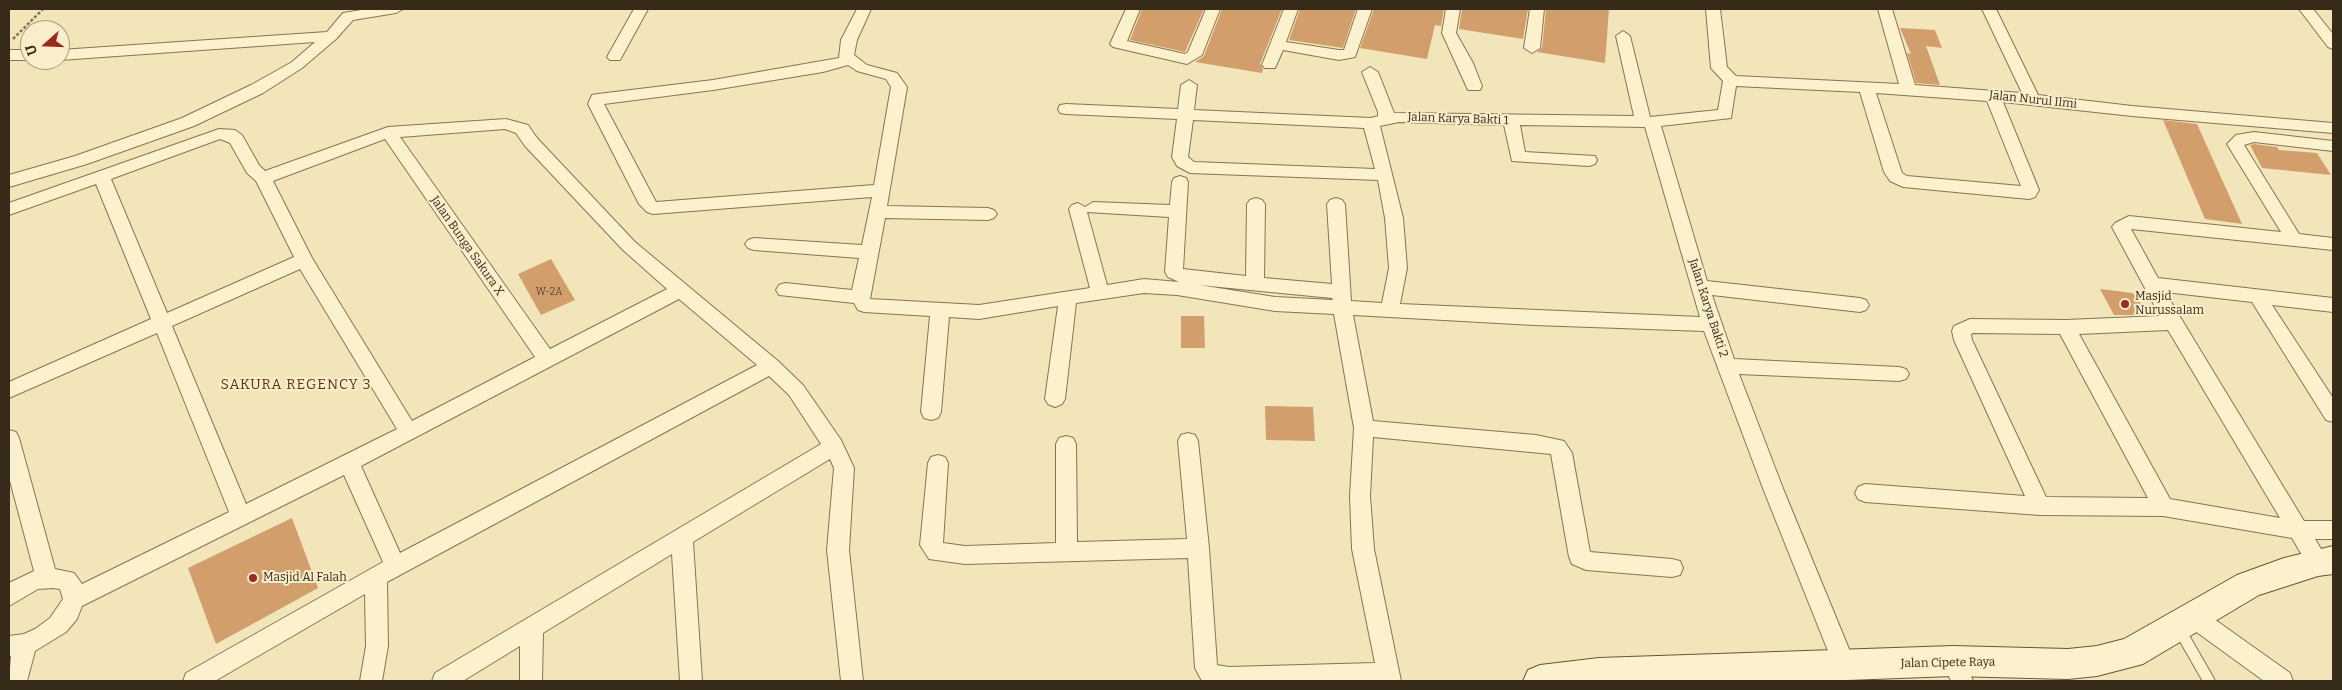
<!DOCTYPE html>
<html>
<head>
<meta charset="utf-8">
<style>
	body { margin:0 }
	#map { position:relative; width:2342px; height:690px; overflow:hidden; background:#f1e5b9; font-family:Bitter,serif }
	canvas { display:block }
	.frame { position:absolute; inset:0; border:10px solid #362a19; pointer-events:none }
	.north { position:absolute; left:20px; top:20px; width:50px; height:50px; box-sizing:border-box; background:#f8eec9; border:1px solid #aaa083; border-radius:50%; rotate:250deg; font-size:14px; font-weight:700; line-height:20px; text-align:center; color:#362a19 }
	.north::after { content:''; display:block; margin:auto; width:18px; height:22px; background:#9c281f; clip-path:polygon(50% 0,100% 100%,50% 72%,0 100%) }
</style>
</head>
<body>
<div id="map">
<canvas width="2342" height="690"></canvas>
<div class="frame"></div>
<div class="north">U</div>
</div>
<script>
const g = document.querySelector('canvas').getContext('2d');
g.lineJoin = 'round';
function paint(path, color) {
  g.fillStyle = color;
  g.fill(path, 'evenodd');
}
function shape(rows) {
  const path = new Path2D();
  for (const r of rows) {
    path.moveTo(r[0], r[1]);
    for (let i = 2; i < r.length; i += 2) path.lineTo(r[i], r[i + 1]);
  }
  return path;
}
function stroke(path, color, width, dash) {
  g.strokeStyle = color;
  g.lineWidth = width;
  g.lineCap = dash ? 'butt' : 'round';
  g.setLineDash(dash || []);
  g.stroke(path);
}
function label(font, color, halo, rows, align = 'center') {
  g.font = font + ' Bitter,serif';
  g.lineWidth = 4;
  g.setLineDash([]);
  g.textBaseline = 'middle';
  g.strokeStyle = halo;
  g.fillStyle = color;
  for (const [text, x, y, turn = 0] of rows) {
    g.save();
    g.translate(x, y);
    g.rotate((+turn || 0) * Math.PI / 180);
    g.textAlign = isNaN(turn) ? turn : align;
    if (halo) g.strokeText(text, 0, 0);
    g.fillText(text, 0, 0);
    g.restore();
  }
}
const building = shape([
	[1142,9,1204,9,1185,52,1130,40],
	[1222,9,1282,9,1260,64,1263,69,1262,73,1195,62,1204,56],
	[1300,9,1356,9,1343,48,1289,40],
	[1374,9,1444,9,1441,26,1435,25,1427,59,1360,48],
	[1462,9,1528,9,1523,39,1459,29],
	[1546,9,1609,9,1605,63,1537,52,1542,48],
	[1900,28,1935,30,1942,48,1926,46,1940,85,1916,83,1907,53,1911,54],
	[2163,120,2197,124,2242,224,2205,219],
	[2254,144,2277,147,2279,150,2317,153,2331,175,2262,168,2250,145],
	[551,259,575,300,541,315,518,274],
	[2100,289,2133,293,2149,315,2114,315],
	[1181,316,1204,316,1205,348,1181,348],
	[1265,406,1313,407,1315,441,1266,440],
	[292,518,318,588,216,644,188,568]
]);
const path = shape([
	[13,39,43,9]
]);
const service = shape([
	[2178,627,2209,681]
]);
const minor = shape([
	[367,9,403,9,396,13,353,20,336,39,302,68,263,93,194,126,87,164,9,187,9,175,75,156,182,118,251,85,292,62,315,42,60,60,60,50,327,32,343,13,367,9],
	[634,9,648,9,620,60,610,60,607,57,634,9],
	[857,9,871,9,857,40,854,55,867,65,897,73,907,87,887,206,988,208,994,210,997,214,994,218,988,220,885,218,870,299,979,305,1090,288,1069,209,1072,205,1078,203,1085,207,1093,202,1170,205,1172,182,1174,178,1180,176,1186,178,1188,182,1183,269,1246,276,1247,204,1250,200,1256,198,1262,200,1265,204,1264,278,1332,284,1327,204,1330,200,1336,198,1342,200,1345,204,1351,301,1382,303,1389,268,1385,218,1378,180,1190,173,1177,166,1172,157,1177,119,1066,114,1060,113,1058,109,1060,105,1066,104,1178,109,1181,85,1189,80,1197,85,1194,110,1371,118,1378,116,1378,112,1362,72,1370,67,1378,72,1394,113,1634,116,1616,36,1623,31,1630,36,1650,117,1718,110,1723,81,1711,68,1706,9,1720,9,1727,67,1736,76,1899,84,1878,9,1892,9,1915,85,2022,93,1982,9,1996,9,2038,95,2132,106,2333,123,2333,133,2132,116,2003,102,2039,190,2035,197,2029,199,1903,187,1890,181,1884,172,1860,92,1736,86,1731,118,1661,126,1707,281,1860,298,1866,300,1869,305,1866,310,1860,312,1712,295,1734,359,1899,367,1906,369,1909,374,1906,379,1899,381,1739,374,1784,491,1856,666,1853,673,1845,676,1837,673,1834,666,1764,491,1704,331,1534,325,1353,315,1373,421,1536,435,1564,441,1572,453,1590,552,1672,559,1680,561,1683,568,1680,575,1672,577,1586,570,1572,564,1569,557,1551,454,1373,437,1370,496,1374,549,1401,681,1202,681,1195,668,1188,558,965,564,929,559,920,545,928,463,931,457,938,455,945,457,948,463,943,543,965,546,1056,543,1056,444,1059,438,1066,436,1073,438,1076,444,1077,542,1187,539,1178,441,1181,435,1188,433,1195,435,1198,441,1209,548,1217,665,1229,667,1375,663,1352,549,1350,496,1354,428,1334,314,1275,311,1177,295,1144,293,1076,303,1065,399,1062,404,1055,407,1048,404,1045,399,1058,306,979,319,949,317,941,412,938,418,931,420,924,418,921,412,930,316,864,312,858,310,854,303,779,295,776,290,779,285,785,283,852,290,859,258,754,250,748,248,745,244,748,240,754,238,862,245,872,197,653,214,647,212,639,204,588,104,592,95,598,94,713,80,839,58,841,40,857,9],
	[848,65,857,71,886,79,891,87,874,185,656,202,604,104,713,90,823,72,848,65],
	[1876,93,1987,101,2021,186,1907,176,1902,173,1876,93],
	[1193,120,1364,128,1375,169,1194,162,1188,157,1193,120],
	[1399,122,1504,125,1512,161,1589,166,1595,164,1597,160,1595,156,1525,152,1520,125,1645,127,1700,317,1400,304,1407,268,1403,218,1380,126,1399,122],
	[1087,212,1169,217,1165,272,1168,277,1179,282,1144,279,1107,285,1087,212],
	[1199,285,1332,298,1333,300,1275,297,1199,285],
	[1126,9,1140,9,1127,41,1185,54,1188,52,1206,9,1220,9,1202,55,1187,64,1113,47,1110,44,1126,9],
	[1284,9,1298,9,1286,42,1339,50,1344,50,1358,9,1372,9,1355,57,1339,60,1283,50,1275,68,1265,68,1262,65,1284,9],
	[1446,9,1460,9,1456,33,1473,63,1482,86,1480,90,1468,90,1442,33,1446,9],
	[1530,9,1544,9,1540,48,1532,53,1524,48,1530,9],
	[2299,9,2313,9,2333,34,2333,49,2328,47,2299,9],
	[9,50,30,50,30,60,9,60,9,50],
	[506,119,528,125,537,138,635,242,778,361,803,385,841,440,854,468,849,550,863,681,841,681,827,550,834,468,830,459,693,542,702,681,680,681,672,554,543,633,542,681,520,681,520,646,463,681,432,681,435,673,821,444,789,395,769,376,387,582,388,646,382,681,360,681,366,646,365,594,215,681,183,681,186,673,383,562,344,475,82,606,77,619,66,632,35,651,27,681,9,681,11,656,9,656,9,636,24,634,35,629,50,618,63,599,60,589,53,588,38,589,9,606,9,583,34,571,9,477,9,430,16,432,19,438,55,569,74,573,82,584,229,512,157,333,9,398,9,382,151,319,96,184,9,215,9,203,219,129,235,130,242,135,259,165,265,171,388,127,506,119],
	[505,129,516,133,525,146,623,250,667,289,550,349,400,137,505,129],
	[220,139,230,143,247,173,256,181,294,257,167,313,111,179,220,139],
	[385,139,535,357,412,421,312,258,273,181,385,139],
	[300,269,397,429,246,504,172,326,300,269],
	[679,299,757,365,400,553,361,466,679,299],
	[2254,132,2333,141,2333,151,2254,142,2244,145,2299,234,2333,238,2333,250,2131,229,2158,278,2333,298,2333,312,2272,305,2333,398,2333,422,2326,420,2252,302,2165,292,2304,521,2333,521,2333,539,2315,539,2329,562,2326,569,2318,571,2310,569,2292,538,2163,516,2040,515,1865,502,1858,499,1855,493,1858,487,1865,484,2025,496,1954,340,1952,331,1954,326,1970,319,2066,320,2160,316,2112,227,2115,223,2129,216,2281,232,2227,144,2236,135,2254,132],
	[2168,330,2280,518,2170,499,2079,334,2168,330],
	[1973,333,2060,334,2148,498,2046,497,1972,340,1971,334,1973,333],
	[2192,606,2200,609,2290,673,2293,681,2264,681,2184,623,2181,616,2184,609,2192,606],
	[1953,651,1961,654,1973,681,1951,681,1942,661,1945,654,1953,651]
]);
const secondary = shape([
	[2333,546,2333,574,2318,576,2259,595,2143,664,2097,676,2068,679,1953,676,1821,681,1523,681,1528,670,1540,665,1599,658,1953,646,2068,649,2097,646,2124,639,2237,575,2284,558,2333,546]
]);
const markers = [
	[2125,304,5,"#9c281f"],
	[253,578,5,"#9c281f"]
];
const numberNames = [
	["W-2A",549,292]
];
const streetNames = [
	["Jalan Nurul Ilmi",2033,100,6],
	["Jalan Karya Bakti 1",1458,119,2],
	["Jalan Bunga Sakura X",467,246,55],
	["Jalan Karya Bakti 2",1708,308,72],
	["Jalan Cipete Raya",1948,663,-1]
];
const poiNames = [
	["Masjid",2135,297],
	["Nurussalam",2135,311],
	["Masjid Al Falah",263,578]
];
const neighbourhoodNames = [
	["SAKURA REGENCY 3",296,385]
];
paint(building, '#d29f6c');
stroke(service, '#887453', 13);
stroke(minor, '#887453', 2);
stroke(secondary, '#6a5436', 2);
stroke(path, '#887453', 2.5, [3, 2]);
stroke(service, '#fbf1cd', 11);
paint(minor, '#fbf1cd');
paint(secondary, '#fbf1cd');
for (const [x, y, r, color] of markers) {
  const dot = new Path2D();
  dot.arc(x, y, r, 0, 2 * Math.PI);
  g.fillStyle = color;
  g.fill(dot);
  stroke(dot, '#f8eec9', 2);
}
label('10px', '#5d472e', null, numberNames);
label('12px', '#362a19', '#f8eec9', streetNames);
label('12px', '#362a19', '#f8eec9', poiNames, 'left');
g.letterSpacing = '1px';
label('14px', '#662d15', '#f8eec9', neighbourhoodNames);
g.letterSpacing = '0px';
</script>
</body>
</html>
